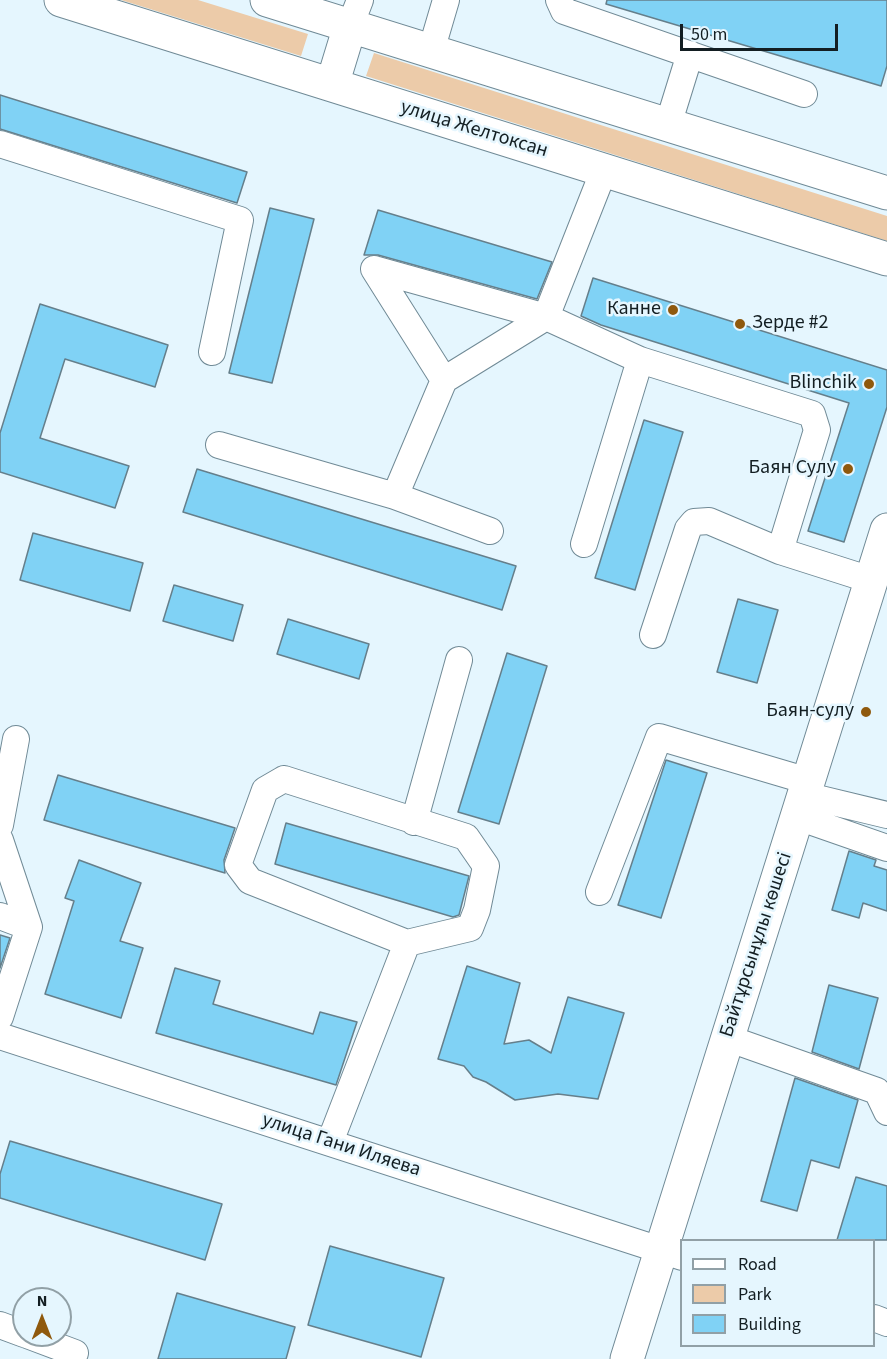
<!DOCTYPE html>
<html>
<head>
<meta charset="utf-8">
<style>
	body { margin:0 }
	#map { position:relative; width:887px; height:1359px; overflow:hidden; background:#e5f6fe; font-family:"Source Sans 3",sans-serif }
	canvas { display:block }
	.legend { position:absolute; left:680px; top:1239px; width:195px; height:108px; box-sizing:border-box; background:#e5f6fe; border:2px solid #91a0a6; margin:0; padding:8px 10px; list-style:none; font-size:18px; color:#131e22 }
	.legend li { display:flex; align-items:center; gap:12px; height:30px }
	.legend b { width:30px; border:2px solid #91a0a6 }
	.north { position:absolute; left:12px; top:1287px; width:60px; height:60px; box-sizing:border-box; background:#e5f6fe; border:2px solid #91a0a6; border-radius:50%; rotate:0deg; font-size:16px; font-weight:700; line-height:24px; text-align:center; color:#131e22 }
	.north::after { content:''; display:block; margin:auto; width:21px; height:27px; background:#8f590d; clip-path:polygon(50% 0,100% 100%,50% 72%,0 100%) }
	.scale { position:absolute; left:680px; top:24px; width:158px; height:27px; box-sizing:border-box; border:3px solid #131e22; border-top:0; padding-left:8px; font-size:18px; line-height:21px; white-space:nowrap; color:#131e22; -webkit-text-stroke:4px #e5f6fe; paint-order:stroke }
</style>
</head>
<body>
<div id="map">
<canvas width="887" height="1359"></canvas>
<ul class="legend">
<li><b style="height:8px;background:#fff"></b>Road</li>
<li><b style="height:16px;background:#eccba9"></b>Park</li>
<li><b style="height:16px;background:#80d2f5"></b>Building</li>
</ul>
<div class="north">N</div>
<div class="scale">50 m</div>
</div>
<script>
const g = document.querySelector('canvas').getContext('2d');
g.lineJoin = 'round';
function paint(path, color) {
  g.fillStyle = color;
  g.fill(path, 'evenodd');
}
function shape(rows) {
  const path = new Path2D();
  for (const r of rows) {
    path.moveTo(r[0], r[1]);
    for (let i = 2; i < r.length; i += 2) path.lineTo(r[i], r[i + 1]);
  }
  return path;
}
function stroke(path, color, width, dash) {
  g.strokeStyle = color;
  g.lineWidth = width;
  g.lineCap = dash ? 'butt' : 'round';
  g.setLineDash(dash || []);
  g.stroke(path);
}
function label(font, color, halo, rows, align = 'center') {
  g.font = font + ' "Source Sans 3",sans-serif';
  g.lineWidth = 5;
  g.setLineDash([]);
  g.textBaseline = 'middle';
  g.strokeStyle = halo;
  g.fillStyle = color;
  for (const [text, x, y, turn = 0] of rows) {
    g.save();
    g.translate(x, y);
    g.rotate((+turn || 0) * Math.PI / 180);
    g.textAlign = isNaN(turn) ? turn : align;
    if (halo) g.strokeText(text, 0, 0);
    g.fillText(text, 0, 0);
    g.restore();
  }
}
const green = shape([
	[121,0,198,0,308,34,301,56],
	[374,53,887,216,887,241,366,76]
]);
const building = shape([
	[607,0,887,0,887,66,881,86,606,4,607,0],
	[0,95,247,172,237,203,0,129,0,95],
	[270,208,314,219,272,383,229,373,270,208],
	[378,210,552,262,537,299,378,255,364,255,378,210],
	[593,278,887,370,887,407,844,542,808,531,849,403,601,325,581,316,593,278],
	[40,304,168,345,155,387,65,359,40,438,129,466,115,508,0,472,0,433,40,304],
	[644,420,683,432,635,590,595,578,644,420],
	[197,469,516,566,502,610,183,512,197,469],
	[33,533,143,563,130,611,20,580,33,533],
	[174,585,243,605,233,641,163,621,174,585],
	[738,599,778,610,757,683,717,672,738,599],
	[288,619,369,644,359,679,277,654,288,619],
	[507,653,547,666,499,824,458,812,507,653],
	[666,760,707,773,661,918,618,905,666,760],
	[58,775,235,828,224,860,225,873,44,820,58,775],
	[286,823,469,876,459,915,453,917,275,864,286,823],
	[849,851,876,860,874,866,887,870,887,911,863,903,859,918,832,910,849,851],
	[79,860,141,883,120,941,143,948,121,1018,45,994,74,901,65,898,79,860],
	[0,935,10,938,0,968,0,935],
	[467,966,520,983,504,1044,529,1040,551,1053,568,997,624,1013,598,1099,558,1094,515,1100,486,1082,473,1077,464,1066,438,1059,467,966],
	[175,968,220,981,213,1004,313,1034,320,1012,357,1022,336,1085,156,1033,175,968],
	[829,985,878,998,859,1069,812,1052,829,985],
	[795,1078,858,1100,839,1168,811,1160,797,1211,761,1201,795,1078],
	[10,1141,222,1204,205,1260,0,1198,0,1174,10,1141],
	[856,1177,887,1186,887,1240,837,1240,856,1177],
	[330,1246,444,1278,421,1357,308,1325,330,1246],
	[177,1293,295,1327,286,1359,158,1359,177,1293]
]);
const minor = shape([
	[559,0,564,11,804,94],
	[350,26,360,0],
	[431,51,446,0],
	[668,125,690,54],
	[0,144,240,220,212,352],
	[374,269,546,317,640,360,812,414,817,430,780,551],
	[374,269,444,380],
	[219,445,395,496,490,531],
	[395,496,444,380,546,317,604,170],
	[584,544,640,360],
	[653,635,688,529,694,522,709,521,780,551,871,580],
	[284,779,466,837,486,866,477,910,470,928,407,943,250,881,238,865,265,790,284,779],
	[804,795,887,815],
	[798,817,887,848],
	[414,822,459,660],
	[0,825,16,739],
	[0,840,29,927,0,1017],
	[599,892,659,737,808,781],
	[0,916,29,927],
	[0,1036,682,1257],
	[727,1038,877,1091,887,1112],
	[330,1142,407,943],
	[874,1318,887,1323],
	[0,1325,24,1334],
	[27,1335,75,1353]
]);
const major = shape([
	[61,0,887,259],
	[267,0,887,193],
	[332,85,350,26],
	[627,1359,887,530]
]);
const markers = [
	[673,310,6,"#8f590d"],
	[740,324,6,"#8f590d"],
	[869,384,6,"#8f590d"],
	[848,469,6,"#8f590d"],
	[866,712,6,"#8f590d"]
];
const streetNames = [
	["улица Желтоксан",474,130,17],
	["Байтұрсынұлы көшесі",757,945,-72],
	["улица Гани Иляева",341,1146,18]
];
const poiNames = [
	["Канне",661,310],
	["Зерде #2",752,324,"left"],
	["Blinchik",857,384],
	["Баян Сулу",836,469],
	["Баян-сулу",854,712]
];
paint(green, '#eccba9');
paint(building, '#80d2f5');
stroke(building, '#657f8b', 1.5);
stroke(minor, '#708a96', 28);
stroke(major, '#708a96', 35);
stroke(minor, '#fff', 26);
stroke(major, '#fff', 33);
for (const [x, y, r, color] of markers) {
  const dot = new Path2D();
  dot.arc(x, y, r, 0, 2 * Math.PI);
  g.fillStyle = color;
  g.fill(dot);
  stroke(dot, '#e5f6fe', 2);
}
label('20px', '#131e22', '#e5f6fe', streetNames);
label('20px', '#131e22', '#e5f6fe', poiNames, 'right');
</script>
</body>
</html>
